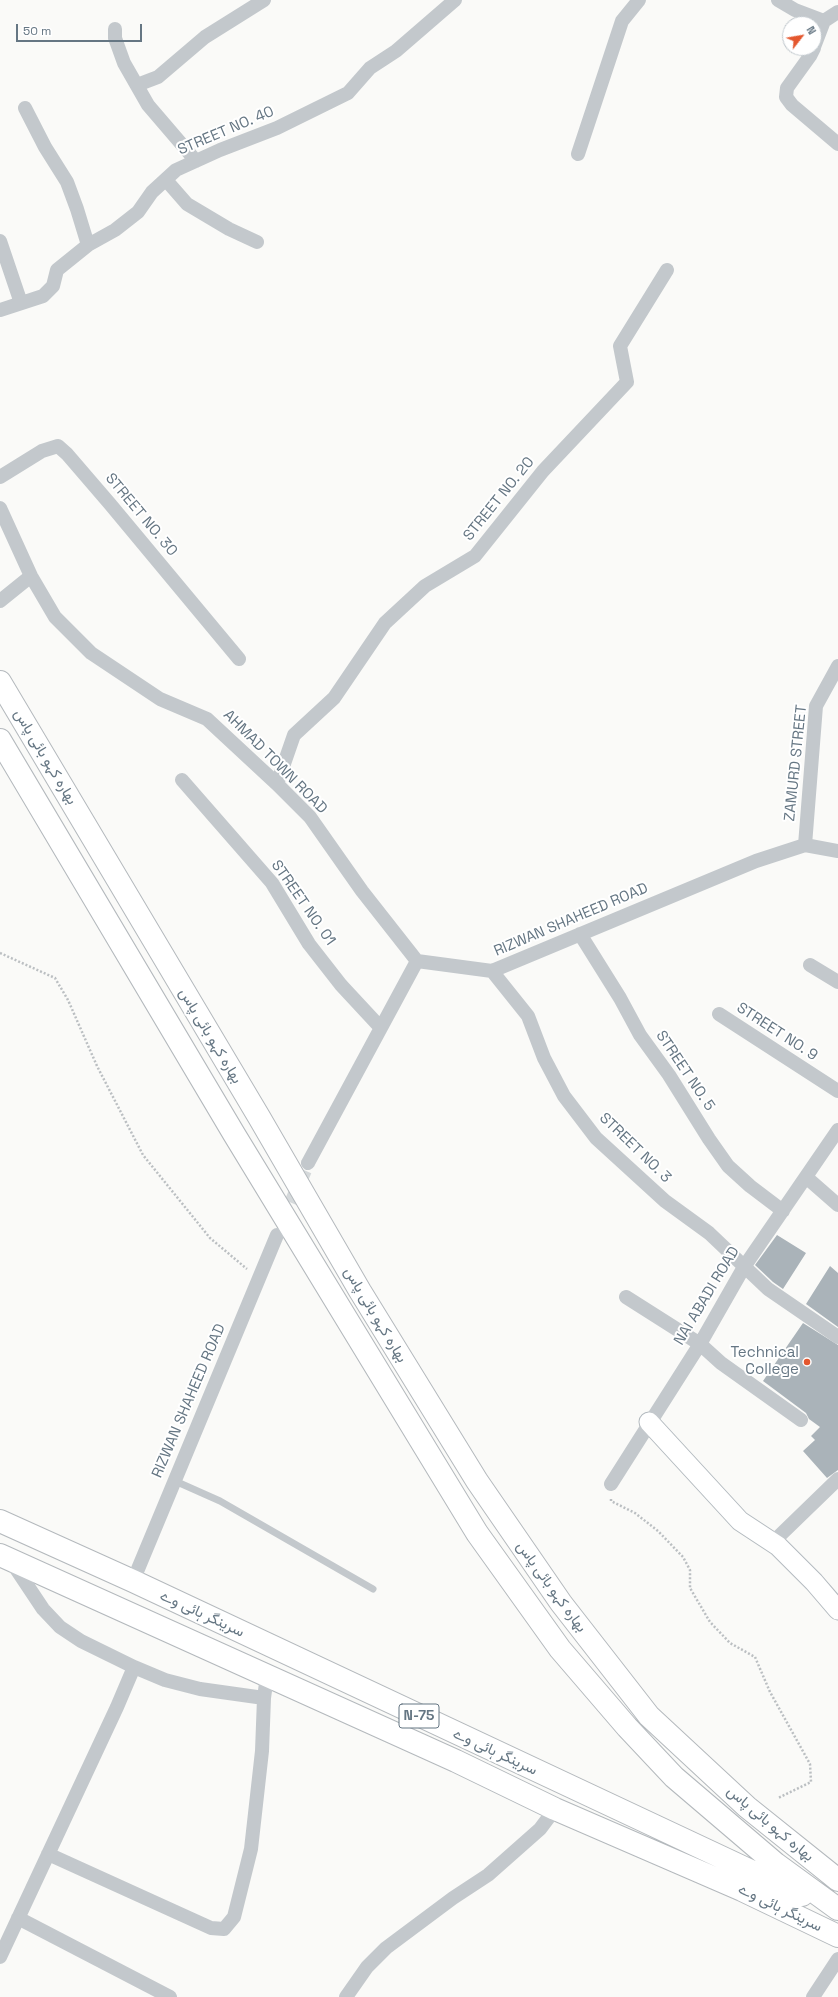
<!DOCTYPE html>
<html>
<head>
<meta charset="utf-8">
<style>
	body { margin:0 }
	#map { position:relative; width:838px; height:1997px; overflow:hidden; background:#fafaf8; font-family:"Space Grotesk",sans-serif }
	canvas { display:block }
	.north { position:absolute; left:782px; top:16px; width:40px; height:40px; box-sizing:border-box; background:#fff; border:1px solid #c1c8cd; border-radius:50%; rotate:59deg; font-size:11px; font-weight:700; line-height:16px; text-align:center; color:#657683 }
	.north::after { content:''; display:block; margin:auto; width:14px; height:18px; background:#e4572e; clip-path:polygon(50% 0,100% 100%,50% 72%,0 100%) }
	.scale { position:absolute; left:16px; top:24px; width:126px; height:18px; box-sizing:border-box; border:2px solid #657683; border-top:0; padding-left:5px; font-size:12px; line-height:14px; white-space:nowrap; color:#657683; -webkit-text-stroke:3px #fff; paint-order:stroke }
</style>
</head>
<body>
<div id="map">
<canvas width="838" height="1997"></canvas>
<div class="north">N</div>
<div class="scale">50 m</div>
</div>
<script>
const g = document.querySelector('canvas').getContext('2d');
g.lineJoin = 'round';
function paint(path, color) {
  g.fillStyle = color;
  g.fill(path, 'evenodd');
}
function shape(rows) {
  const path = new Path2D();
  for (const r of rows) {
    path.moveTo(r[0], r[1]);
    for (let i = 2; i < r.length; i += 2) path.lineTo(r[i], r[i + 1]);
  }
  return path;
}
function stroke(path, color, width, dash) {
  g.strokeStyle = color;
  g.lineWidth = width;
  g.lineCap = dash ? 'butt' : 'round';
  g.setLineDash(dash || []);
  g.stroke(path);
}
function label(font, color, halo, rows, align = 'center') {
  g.font = font + ' "Space Grotesk",Vazirmatn,sans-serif';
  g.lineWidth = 4;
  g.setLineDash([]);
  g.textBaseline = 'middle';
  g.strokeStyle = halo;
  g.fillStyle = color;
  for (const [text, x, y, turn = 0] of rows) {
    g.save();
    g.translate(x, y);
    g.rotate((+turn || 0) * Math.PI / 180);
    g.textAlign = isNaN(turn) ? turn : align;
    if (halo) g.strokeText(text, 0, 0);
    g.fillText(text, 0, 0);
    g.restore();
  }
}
const building = shape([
	[777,1235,806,1253,783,1289,773,1282,755,1265],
	[830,1266,838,1273,838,1327,806,1304],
	[803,1323,838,1345,838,1470,827,1478,803,1451,815,1440,811,1436,820,1427,809,1419,806,1413,763,1381]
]);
const streetTunnel = shape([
	[283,1222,308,1163]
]);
const path = shape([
	[0,953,55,978,68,1000,97,1066,143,1155,210,1238,247,1269],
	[611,1499,611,1501,635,1513,658,1531,683,1557,690,1570,690,1588,710,1622,730,1643,755,1657,770,1692,810,1764,811,1782,778,1798]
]);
const lane = shape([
	[175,1481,220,1501,373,1589]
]);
const street = shape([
	[778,0,795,10,824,21],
	[115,29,115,38,124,63,148,105,196,161],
	[814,47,824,21,838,12],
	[814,48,810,56,787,88,786,97,792,105,838,144],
	[137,85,158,77,205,37,264,0],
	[25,108,45,147,67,182,77,209,88,245],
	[578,154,622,21,639,0],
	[166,180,187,204,229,229,257,242],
	[0,241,21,303],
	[0,310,43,296,53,286,57,270,88,245,115,230,138,212,152,192,176,170,220,150,277,128,348,93,370,68,396,51,455,0],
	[0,477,42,451,58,446,67,454,110,504,239,659],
	[0,508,31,576,55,617,91,653,160,699,207,719,277,784,310,817,362,891,417,961],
	[0,601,31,576],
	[182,780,272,883,309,944,341,985,380,1027],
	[277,784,294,735,334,698,385,623,425,586,475,556,543,471,627,382,620,346,667,270],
	[805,845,816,706,838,666],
	[580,934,620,998,640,1035,669,1075,709,1139,728,1166,750,1186,783,1211],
	[810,965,838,982],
	[492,971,528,1016,544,1058,564,1096,596,1138,665,1201,709,1233,768,1289,838,1337],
	[719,1014,838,1091],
	[308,1163,417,961,492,971,756,861,805,845,838,851],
	[806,1177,838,1205],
	[626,1297,700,1344,721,1363,801,1420],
	[611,1484,700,1344,744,1267,838,1130],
	[773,1542,838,1479],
	[133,1581,277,1235],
	[134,1667,165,1680,200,1689,264,1698],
	[48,1854,211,1928,224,1929,234,1917,251,1849,262,1751,264,1698,267,1676],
	[18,1918,170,1997],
	[0,1957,117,1707,134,1667,81,1641,60,1627,43,1609,11,1561],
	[346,1997,367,1967,386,1948,453,1898,488,1875,540,1829,555,1809],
	[813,1997,838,1959]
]);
const secondary = shape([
	[649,1422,740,1521,778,1546,814,1582,838,1610]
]);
const highway = shape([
	[0,682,259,1117,360,1291,477,1481,561,1603,649,1716,747,1807,838,1880],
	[0,740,234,1134,477,1533,560,1649,627,1727,674,1777,776,1864,838,1909],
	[0,1521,133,1581,802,1895],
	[0,1555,456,1761,555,1809,742,1890,838,1936]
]);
const markers = [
	[807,1362,4,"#e4572e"]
];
const shields = [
	[419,1716,40]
];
const shieldNames = [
	["N-75",419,1716]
];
const streetNames = [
	["STREET NO. 40",226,131,-23],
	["STREET NO. 20",499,499,-51],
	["STREET NO. 30",141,515,50],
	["بھارہ کہو بائی پاس",45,757,59],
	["AHMAD TOWN ROAD",275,762,45],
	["ZAMURD STREET",796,763,-84],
	["STREET NO. 01",303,903,55],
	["RIZWAN SHAHEED ROAD",571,920,-23],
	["STREET NO. 9",777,1032,33],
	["بھارہ کہو بائی پاس",210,1036,59],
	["STREET NO. 5",685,1071,56],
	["STREET NO. 3",635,1148,44],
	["NAI ABADI ROAD",707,1296,-59],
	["بھارہ کہو بائی پاس",375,1315,59],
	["RIZWAN SHAHEED ROAD",189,1401,-67],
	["بھارہ کہو بائی پاس",551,1587,54],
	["سرینگر ہائی وے",202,1614,25],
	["سرینگر ہائی وے",495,1752,25],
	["بھارہ کہو بائی پاس",770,1824,40],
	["سرینگر ہائی وے",780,1908,26]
];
const poiNames = [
	["Technical",799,1353],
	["College",799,1370]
];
paint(building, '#aab3b9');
stroke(streetTunnel, '#d5d9db', 14, [14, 7]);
stroke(secondary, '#b3babf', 21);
stroke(highway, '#b4b9bd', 24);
stroke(path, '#bbbfc2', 2.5, [2, 2]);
stroke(lane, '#c3c8cc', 7);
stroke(street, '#c3c8cc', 14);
stroke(secondary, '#fff', 19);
stroke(highway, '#fff', 22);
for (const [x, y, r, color] of markers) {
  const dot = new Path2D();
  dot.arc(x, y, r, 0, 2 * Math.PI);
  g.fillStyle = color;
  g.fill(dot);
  stroke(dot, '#fff', 1.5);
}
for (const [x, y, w] of shields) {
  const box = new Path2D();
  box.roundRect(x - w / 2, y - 12, w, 24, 3);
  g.fillStyle = '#fff';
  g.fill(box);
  stroke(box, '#657683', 1);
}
label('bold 14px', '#657683', null, shieldNames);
label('15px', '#657683', '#fff', streetNames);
label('15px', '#657683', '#fff', poiNames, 'right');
</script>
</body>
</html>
